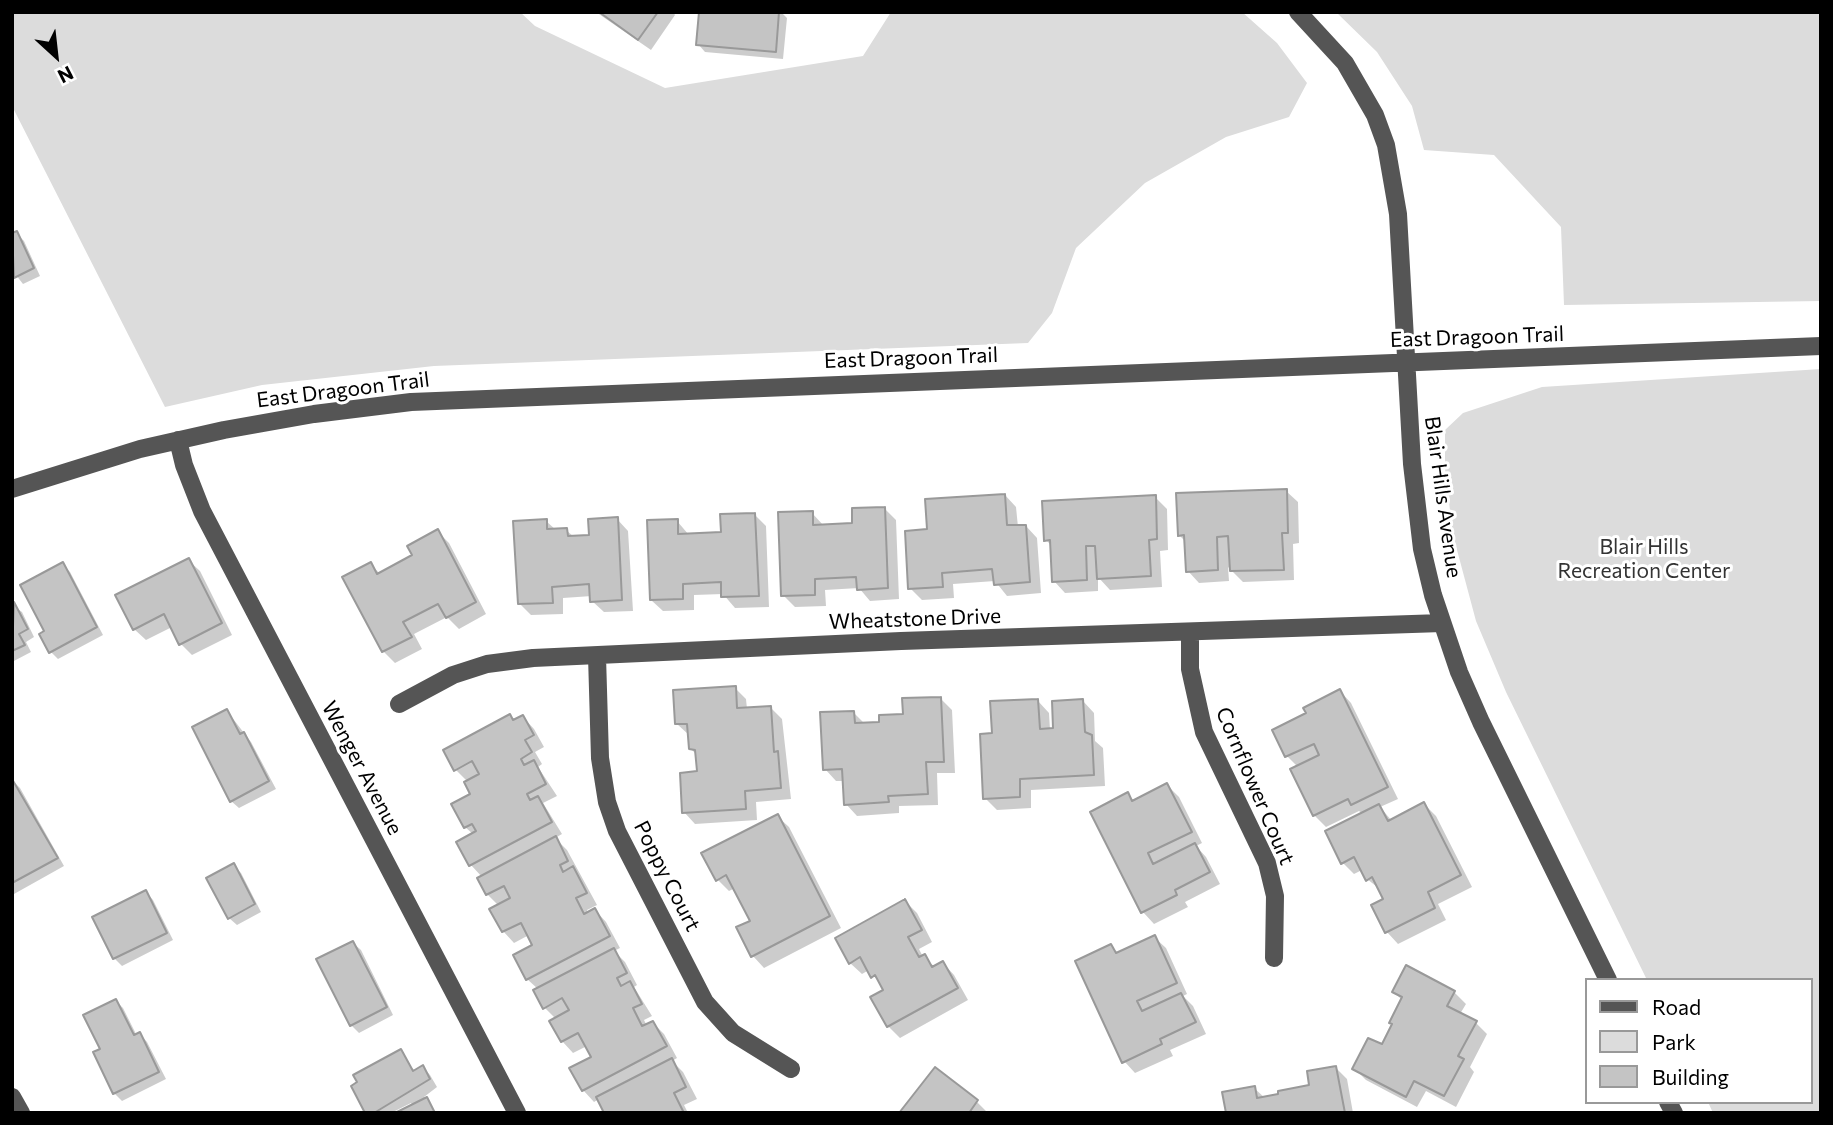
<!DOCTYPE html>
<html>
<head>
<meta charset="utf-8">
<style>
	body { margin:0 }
	#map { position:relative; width:1833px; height:1125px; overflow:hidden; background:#fff; font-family:Commissioner,sans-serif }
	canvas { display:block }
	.frame { position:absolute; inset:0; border:14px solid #000; pointer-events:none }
	.legend { position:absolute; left:1585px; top:978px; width:228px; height:126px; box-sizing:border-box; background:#fff; border:2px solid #999; margin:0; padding:9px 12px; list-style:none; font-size:21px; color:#000 }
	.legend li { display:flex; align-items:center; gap:14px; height:35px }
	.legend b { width:35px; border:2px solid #999 }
	.north { position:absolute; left:21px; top:21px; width:70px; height:70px; -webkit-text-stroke:5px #fff; paint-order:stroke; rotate:153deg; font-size:19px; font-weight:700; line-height:28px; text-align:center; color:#000 }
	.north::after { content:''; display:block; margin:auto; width:24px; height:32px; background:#000; clip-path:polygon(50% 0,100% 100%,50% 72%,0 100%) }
</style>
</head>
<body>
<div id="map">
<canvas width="1833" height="1125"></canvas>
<div class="frame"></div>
<ul class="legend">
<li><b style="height:9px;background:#555"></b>Road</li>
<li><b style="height:19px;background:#dcdcdc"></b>Park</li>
<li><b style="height:19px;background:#c4c4c4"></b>Building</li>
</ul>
<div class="north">N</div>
</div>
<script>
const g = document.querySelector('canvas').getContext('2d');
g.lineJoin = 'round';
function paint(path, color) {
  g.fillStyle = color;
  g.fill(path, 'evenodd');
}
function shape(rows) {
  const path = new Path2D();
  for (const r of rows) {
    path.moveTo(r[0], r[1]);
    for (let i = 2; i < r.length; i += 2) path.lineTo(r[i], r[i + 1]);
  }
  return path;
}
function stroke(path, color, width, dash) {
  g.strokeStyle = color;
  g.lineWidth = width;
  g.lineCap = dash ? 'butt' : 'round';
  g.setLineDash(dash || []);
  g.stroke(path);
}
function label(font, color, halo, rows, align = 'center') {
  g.font = font + ' Commissioner,sans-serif';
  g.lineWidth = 6;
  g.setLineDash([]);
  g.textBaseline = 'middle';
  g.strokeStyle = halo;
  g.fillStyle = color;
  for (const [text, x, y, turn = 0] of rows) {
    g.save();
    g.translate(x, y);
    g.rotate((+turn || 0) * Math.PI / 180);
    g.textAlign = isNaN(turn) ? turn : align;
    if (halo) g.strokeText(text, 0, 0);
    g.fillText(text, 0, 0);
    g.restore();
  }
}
const green = shape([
	[12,12,520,12,535,26,665,88,863,56,891,12,1242,12,1277,43,1307,83,1289,117,1226,137,1145,183,1076,248,1052,313,1028,343,434,366,262,385,165,407,12,106],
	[1336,12,1821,12,1821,301,1564,305,1561,227,1494,155,1424,150,1412,106,1377,52],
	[1821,369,1821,1113,1713,1113,1708,1102,1810,1102,1810,980,1647,980,1506,692,1476,621,1453,535,1445,469,1445,430,1463,413,1542,387]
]);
const shadow = shape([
	[596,12,673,12,675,15,651,50],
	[701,12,781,12,787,18,783,59,705,52,698,44],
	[16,233,24,241,40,276,23,284,12,270,12,235],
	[1286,491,1298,502,1299,543,1293,544,1294,580,1243,582,1228,567,1229,581,1199,583,1188,571,1186,542,1179,535],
	[1005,495,1016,507,1018,527,1026,526,1037,538,1041,593,1007,596,995,581,953,584,954,598,922,600,910,588,929,530],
	[1155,497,1167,509,1168,550,1160,551,1162,587,1110,590,1098,577,1098,591,1065,593,1054,581,1052,546,1046,540],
	[884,508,896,520,899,599,870,601,859,588,825,590,826,606,795,607,783,595,812,513,824,526,854,525],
	[754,514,766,526,769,607,735,608,723,594,694,595,694,610,663,611,651,600,677,521,689,535,723,534],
	[617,519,628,531,633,611,604,612,592,601,592,596,563,598,563,614,531,615,520,604,546,521,556,530,566,530,574,537,590,536],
	[438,532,449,543,486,614,459,629,447,617,414,634,422,649,395,663,383,651,371,564,380,574,414,556],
	[188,560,200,571,232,635,192,655,181,644,172,627,146,640,134,629],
	[62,564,70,572,103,635,58,659,51,652,47,632],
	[12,605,22,612,34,637,26,642,31,652,12,662],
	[735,688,746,699,747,709,770,707,782,719,791,799,756,802,757,820,695,824,684,812,699,773,698,756,690,748,689,735,677,724],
	[1340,691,1351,703,1398,799,1380,807,1392,821,1424,804,1436,816,1472,887,1438,904,1446,920,1398,944,1387,932,1386,900,1381,890,1367,879,1362,870,1354,874,1343,863,1363,814,1359,811,1326,827,1314,815,1298,767,1287,756,1308,714],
	[940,698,952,710,955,773,937,773,938,805,899,806,899,813,857,816,846,804,844,781,836,781,825,769,854,713,866,725,881,724],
	[1038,701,1049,713,1050,730,1055,730,1083,701,1094,713,1095,741,1103,748,1105,786,1031,790,1031,808,997,810,985,798,994,735],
	[227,711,251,742,276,789,239,808,231,801],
	[510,716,515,721,523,717,534,729,544,747,535,752,542,764,538,767,557,796,543,803,562,834,555,838,567,850,597,905,587,910,588,914,595,910,606,922,620,948,614,951,625,962,637,985,634,987,652,1016,644,1020,647,1026,653,1023,664,1034,677,1058,672,1061,683,1072,697,1099,684,1105,688,1113,605,1113,599,1099,594,1102,583,1090,593,1057,587,1046,573,1053,562,1041,556,1019,545,1008,538,989,527,979,534,946,529,935,514,943,503,931,499,906,487,894,482,877,471,865,458,842,473,834,465,827,472,795,468,782,456,770],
	[13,781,20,788,64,866,14,894],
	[1167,785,1179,797,1202,843,1196,846,1206,857,1220,884,1185,902,1188,907,1154,924,1143,912,1092,812,1128,794,1135,802],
	[777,816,789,827,841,928,764,968,753,956,738,928,752,921,735,888,729,891,717,879],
	[233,865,241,873,261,912,237,925,229,918],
	[146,892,153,900,173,940,122,966,114,958],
	[905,901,917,913,932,942,919,949,923,957,935,967,943,963,954,975,968,1000,900,1038,888,1026,873,997,885,991,884,988,869,970,862,974,850,963],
	[1154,937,1166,948,1187,994,1183,996,1193,1006,1206,1034,1170,1050,1173,1056,1135,1073,1124,1061,1111,946,1118,954],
	[353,943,361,950,393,1015,359,1033,351,1025],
	[1394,992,1454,992,1466,1004,1460,1014,1475,1022,1487,1034,1470,1067,1474,1072,1456,1107,1426,1091,1417,1107,1366,1080,1354,1068,1382,1047,1402,1000],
	[116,1001,123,1008,137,1036,140,1034,147,1042,166,1079,122,1101,114,1093,102,1050],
	[401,1052,415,1072,423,1067,430,1075,437,1087,424,1097,435,1113,399,1113,413,1106,411,1103,391,1113,367,1113],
	[1336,1068,1347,1079,1353,1113,1228,1113,1254,1088,1265,1098,1311,1087],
	[935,1069,977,1102,988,1113,901,1113]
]);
const building = shape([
	[599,12,658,12,638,40,599,12],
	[699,12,779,12,776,52,696,45,699,12],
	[17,231,34,268,14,278,12,233,17,231],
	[1287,489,1288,533,1282,533,1284,570,1230,571,1228,536,1217,537,1218,570,1186,572,1184,535,1178,536,1176,493,1287,489],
	[1005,494,1007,525,1026,525,1030,582,994,585,992,569,942,573,943,587,908,589,905,531,927,529,925,499,1005,494],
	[1156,495,1157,539,1149,540,1151,576,1097,579,1095,546,1086,546,1087,580,1052,582,1050,540,1044,541,1042,501,1156,495],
	[885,507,888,588,857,590,856,577,815,579,815,595,781,596,778,512,813,511,813,525,852,523,852,508,885,507],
	[755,513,759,596,721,597,721,582,683,584,683,599,650,600,647,520,678,519,678,534,721,532,720,514,755,513],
	[618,517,622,600,590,602,589,584,552,587,553,603,518,604,513,521,547,519,547,529,567,528,568,536,589,535,588,519,618,517],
	[438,529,476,602,446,618,438,604,403,622,412,637,382,652,342,577,371,562,377,574,412,555,407,546,438,529],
	[189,558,222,623,179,645,164,614,133,630,115,595,189,558],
	[63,562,97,627,49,653,39,634,44,631,20,585,63,562],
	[14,602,28,629,19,634,25,645,12,651,14,602],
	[736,686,737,708,771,706,774,752,778,751,781,788,745,791,746,809,682,813,680,773,697,771,695,750,689,749,687,724,675,724,673,690,736,686],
	[1340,689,1388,787,1351,805,1348,799,1313,816,1290,769,1319,755,1314,744,1285,757,1272,730,1306,713,1303,708,1340,689],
	[941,697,944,762,926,762,928,794,888,796,889,802,844,805,842,769,823,770,820,712,854,711,855,723,879,722,879,715,903,714,902,698,941,697],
	[1038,699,1040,729,1053,728,1052,701,1083,699,1085,732,1092,735,1094,775,1020,779,1020,797,983,799,980,734,992,733,990,701,1038,699],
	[227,709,240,734,244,732,269,781,230,802,192,727,227,709],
	[510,714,513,720,523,715,534,735,525,740,532,752,521,759,524,765,534,760,546,784,527,794,530,800,538,796,552,822,469,866,456,842,476,831,472,824,464,828,451,804,470,794,464,782,479,774,472,761,454,771,443,750,510,714],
	[12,779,58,858,12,883,12,779],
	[1167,783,1192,832,1148,853,1153,864,1195,843,1210,872,1175,890,1177,895,1141,913,1090,812,1128,792,1132,801,1167,783],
	[1424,802,1461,875,1428,892,1435,908,1385,933,1371,905,1383,899,1372,877,1366,881,1354,857,1341,864,1325,831,1379,804,1388,821,1424,802],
	[778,814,830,916,751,957,736,927,750,921,726,875,716,881,701,853,778,814],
	[556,836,568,861,560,865,563,872,573,866,587,893,576,898,584,914,595,908,610,936,526,980,513,955,532,945,521,923,502,932,489,909,510,898,504,886,486,895,477,878,556,836],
	[234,863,255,904,228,919,206,878,234,863],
	[146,890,167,933,113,959,92,917,146,890],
	[905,899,922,930,908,937,919,957,925,954,932,967,943,961,958,988,887,1027,870,997,883,990,875,975,871,978,860,957,849,964,835,938,905,899],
	[1155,935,1177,983,1137,1001,1142,1011,1181,993,1196,1022,1160,1039,1162,1044,1122,1063,1075,961,1111,944,1116,953,1155,935],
	[353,941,387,1007,350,1026,316,959,353,941],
	[614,948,627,973,617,978,621,986,630,981,642,1004,633,1008,642,1026,653,1021,667,1046,582,1091,569,1068,591,1057,578,1033,561,1042,549,1021,569,1010,562,998,543,1009,533,990,614,948],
	[1406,965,1455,991,1447,1006,1477,1021,1458,1056,1464,1059,1444,1096,1414,1081,1406,1097,1352,1069,1368,1038,1382,1044,1392,1024,1389,1023,1402,997,1392,992,1406,965],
	[116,999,134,1035,140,1032,159,1072,113,1094,93,1052,100,1049,83,1015,116,999],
	[401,1049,413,1071,423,1065,430,1079,374,1113,365,1113,351,1086,357,1082,353,1075,401,1049],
	[672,1058,686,1087,674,1093,684,1113,604,1113,596,1097,672,1058],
	[1336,1066,1345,1113,1226,1113,1222,1092,1255,1086,1257,1098,1278,1094,1278,1091,1309,1085,1307,1071,1336,1066],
	[935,1067,978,1100,969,1113,899,1113,935,1067],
	[427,1097,435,1113,395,1113,427,1097]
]);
const minor = shape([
	[1298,12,1345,63,1375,115,1386,145,1398,214,1412,464,1422,549,1433,595,1459,672,1481,722,1608,980],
	[178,440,184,465,202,511,517,1113],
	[12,489,140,449,224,430,314,414,411,402,1821,346],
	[1190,632,1190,669,1204,732,1267,863,1275,896,1274,958],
	[597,656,600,758,607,802,617,831,705,1002,733,1033,791,1069],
	[399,704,453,675,487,664,533,658,901,641,1442,623],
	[12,1097,21,1113],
	[1668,1102,1674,1113]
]);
const streetNames = [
	["East Dragoon Trail",1477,337,-2],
	["East Dragoon Trail",911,358,-2],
	["East Dragoon Trail",343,390,-7],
	["Blair Hills Avenue",1443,497,82],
	["Wheatstone Drive",915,619,-2],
	["Wenger Avenue",362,768,62],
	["Cornflower Court",1255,786,67],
	["Poppy Court",667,876,63]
];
const parkNames = [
	["Blair Hills",1644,547],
	["Recreation Center",1644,571]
];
paint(green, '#dcdcdc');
paint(shadow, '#0003');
paint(building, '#c4c4c4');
stroke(building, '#999', 2);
stroke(minor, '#555', 18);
label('21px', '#000', '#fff', streetNames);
label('21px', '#333', '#fff', parkNames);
</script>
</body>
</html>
